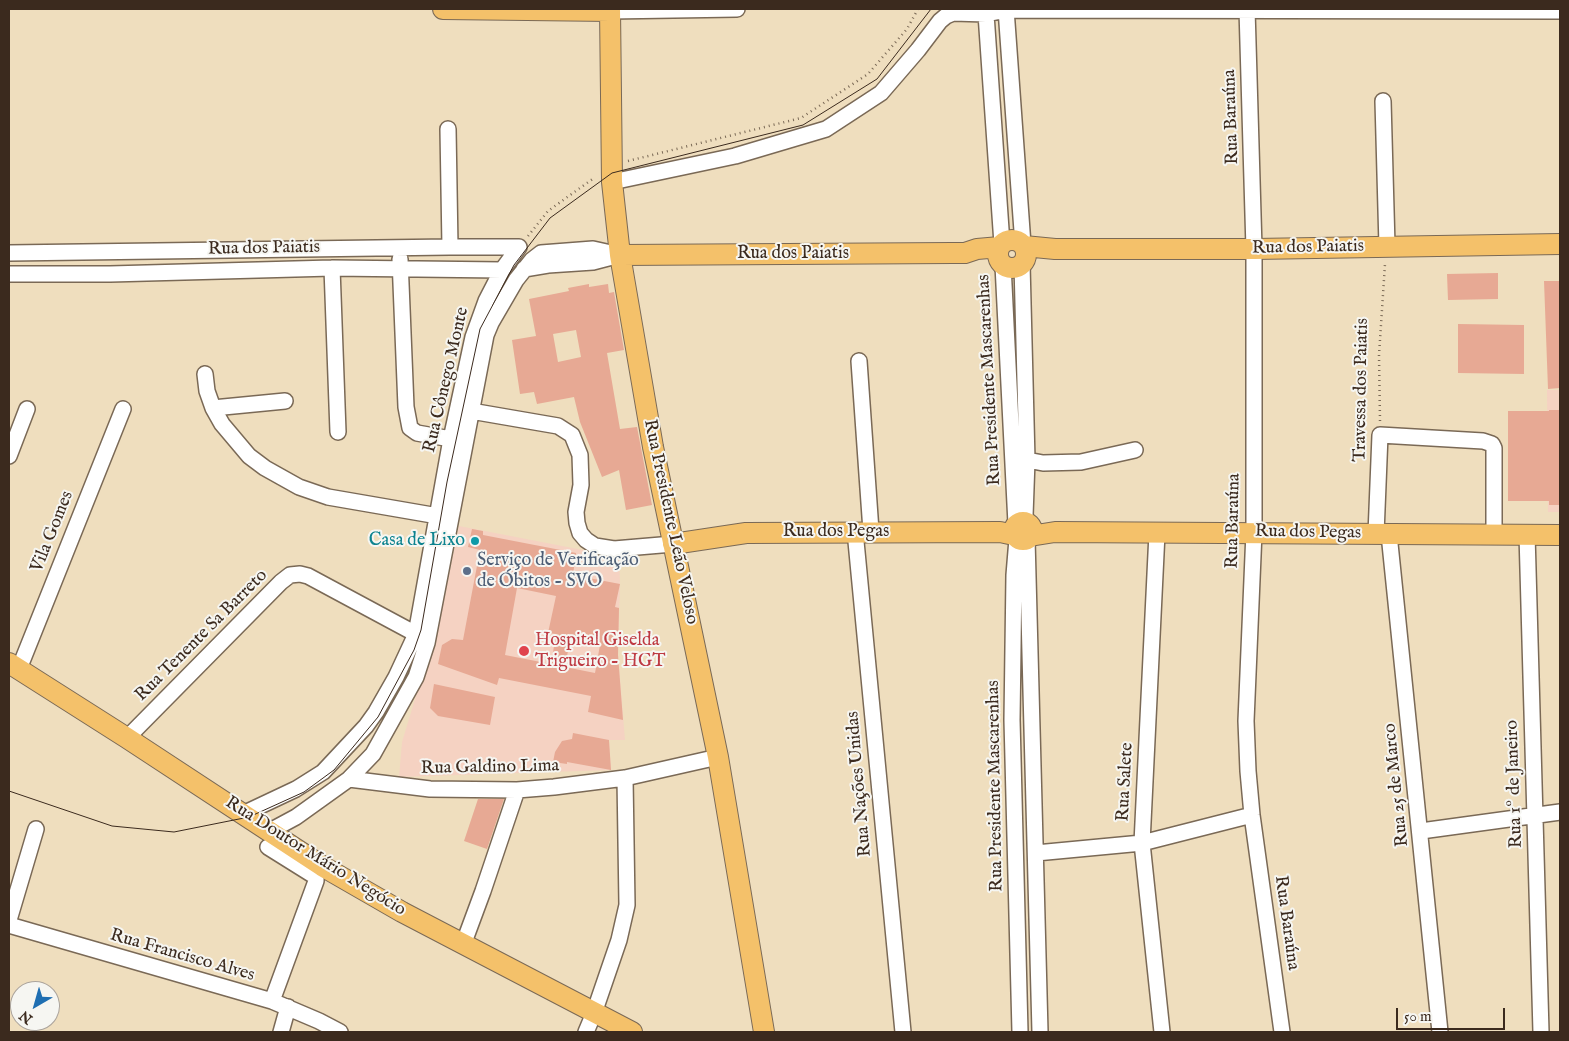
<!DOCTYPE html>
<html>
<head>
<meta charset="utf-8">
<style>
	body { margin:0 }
	#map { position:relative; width:1569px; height:1041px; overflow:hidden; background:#efdebe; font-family:"IM FELL English",serif }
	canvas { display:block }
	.frame { position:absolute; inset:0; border:10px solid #3b2a1e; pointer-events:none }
	.north { position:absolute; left:10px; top:981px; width:50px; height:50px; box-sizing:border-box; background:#f6f6f2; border:1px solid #aba49d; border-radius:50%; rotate:218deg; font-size:14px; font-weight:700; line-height:20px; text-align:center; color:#3b2a1e }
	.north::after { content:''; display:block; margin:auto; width:18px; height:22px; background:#1f6fb2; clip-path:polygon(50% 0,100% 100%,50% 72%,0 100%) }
	.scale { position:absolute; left:1396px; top:1008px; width:109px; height:22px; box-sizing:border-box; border:2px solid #3b2a1e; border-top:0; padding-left:6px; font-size:15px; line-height:18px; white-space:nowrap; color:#3b2a1e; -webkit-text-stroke:4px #f6f6f2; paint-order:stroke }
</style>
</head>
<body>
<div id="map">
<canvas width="1569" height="1041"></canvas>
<div class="frame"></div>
<div class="north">N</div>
<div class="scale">50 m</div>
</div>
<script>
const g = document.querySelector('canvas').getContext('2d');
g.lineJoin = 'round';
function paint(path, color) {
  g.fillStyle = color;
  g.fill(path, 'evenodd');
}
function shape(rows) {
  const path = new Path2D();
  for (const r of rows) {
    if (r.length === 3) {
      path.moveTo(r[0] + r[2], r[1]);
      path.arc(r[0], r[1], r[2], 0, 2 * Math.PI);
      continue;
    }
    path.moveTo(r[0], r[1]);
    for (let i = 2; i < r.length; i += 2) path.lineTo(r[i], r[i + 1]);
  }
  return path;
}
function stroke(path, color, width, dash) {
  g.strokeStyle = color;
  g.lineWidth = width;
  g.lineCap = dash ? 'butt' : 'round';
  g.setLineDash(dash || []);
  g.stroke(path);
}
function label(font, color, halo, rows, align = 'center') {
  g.font = font + ' "IM FELL English",serif';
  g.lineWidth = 4;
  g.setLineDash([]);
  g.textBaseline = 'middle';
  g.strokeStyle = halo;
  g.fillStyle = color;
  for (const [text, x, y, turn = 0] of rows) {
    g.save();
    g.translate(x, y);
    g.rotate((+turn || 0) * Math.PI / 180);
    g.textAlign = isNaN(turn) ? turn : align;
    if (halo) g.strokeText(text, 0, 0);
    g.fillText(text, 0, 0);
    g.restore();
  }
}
const built = shape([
	[1547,390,1560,390,1560,512,1548,512],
	[459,526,619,557,620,584,618,654,625,740,609,740,611,770,399,777,402,742,440,617]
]);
const building = shape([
	[1498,273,1498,299,1448,300,1447,274],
	[1544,281,1560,281,1560,388,1548,389],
	[589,284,589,287,608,284,609,293,614,292,624,350,607,353,620,429,637,427,652,505,626,510,619,470,602,477,580,422,574,397,537,404,534,392,520,394,512,340,536,336,529,299,569,291,568,288],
	[576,330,581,357,558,362,553,334],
	[1458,324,1524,325,1524,374,1458,373],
	[1549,410,1560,410,1560,505,1549,505,1549,501,1508,501,1508,411,1549,411],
	[472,529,483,531,483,535,576,553,573,575,620,584,615,607,619,608,618,655,623,720,588,712,591,696,499,678,497,685,438,664,442,645,452,639,463,640,480,550,468,547],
	[517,588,556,596,548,633,556,634,551,664,505,655],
	[570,640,600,645,595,673,565,667],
	[434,684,495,697,490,725,438,716,430,708],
	[573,733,609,740,611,770,567,762,567,764,553,762,555,752,562,741,572,739],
	[478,799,504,799,487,849,464,841]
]);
const path = shape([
	[628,161,801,118,868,74,907,29,918,9],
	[528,236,548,211,594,178],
	[1380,421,1379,355,1385,264]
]);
const minor = shape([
	[988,9,986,14,1002,244],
	[1006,9,1023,245],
	[1247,9,1254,249,1254,532,1246,721,1248,771,1252,815,1282,1032],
	[610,11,737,9],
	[1383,101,1387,246],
	[448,129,450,247],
	[612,182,735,156,826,129,881,93,918,50,940,21,946,16,953,13,986,14,1007,10,1560,11],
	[9,253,450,247,519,247],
	[400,259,406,407,410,428,417,433,451,439],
	[1022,264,1027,460,1025,516],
	[1003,265,1016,524],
	[332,268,338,432],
	[524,269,548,265,593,262,616,256],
	[9,274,110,274,332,268,502,270],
	[859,361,871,531],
	[205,374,207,391,213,408,222,424,249,456,265,468,299,487,328,497,438,516],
	[213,408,285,401],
	[471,411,558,426,572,435,580,455,581,485,576,512,577,523,580,533,586,540,595,546,614,549,673,544],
	[9,456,27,409],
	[1027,460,1043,463,1081,462,1135,450],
	[855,531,903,1032],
	[1157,533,1142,843,1162,1032],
	[1376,534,1380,435,1483,441,1492,444,1494,448,1494,534],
	[1389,534,1440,1032],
	[1527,534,1541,1032],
	[1017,539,1014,575,1012,720,1020,1032],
	[1027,539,1040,1032],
	[19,669,123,409],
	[127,738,281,582,290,575,300,574,308,576,416,634],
	[349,779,430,789,517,790,554,787,625,778,718,757],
	[243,814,296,789,323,772,366,726,376,712,396,677,416,634,451,439,473,337,486,301,502,270,519,247],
	[270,831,296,817,349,779,373,754,416,677,427,643,486,335,491,323,516,280,532,260,541,253,593,249,620,255],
	[1421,831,1560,812],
	[268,847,316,877,316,881,272,1001],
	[1036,853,1142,843,1252,815],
	[9,920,36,829],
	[9,925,272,1001,319,1021,340,1032],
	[463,945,483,891,517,790],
	[281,1032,288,1007],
	[586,1032,594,1013,619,940,627,905,625,778]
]);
const major = shape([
	[443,9,610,11],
	[610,9,612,182,620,255,653,447,718,757,764,1032],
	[1012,254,14],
	[1024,246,1055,249,1254,249,1560,244],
	[620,255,953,253,965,253,977,249,1000,247],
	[1023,531,9],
	[1030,536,1055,532,1560,535],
	[673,544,746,533,1000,532,1014,535],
	[9,663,127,738,322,866,402,912,632,1032]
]);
const tram = shape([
	[9,791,112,826,174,832,249,817,304,792,334,770,378,717,414,650,421,630,447,482,480,329,514,265,550,218,612,173,803,125,877,79,931,9]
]);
const markers = [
	[475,541,5,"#0f9aa8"],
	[467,571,5,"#5c6f8a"],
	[524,651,6,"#e0444e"]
];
const streetNames = [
	["Rua Baraúna",1232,117,-92],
	["Rua dos Paiatis",1308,248,-1],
	["Rua dos Paiatis",264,249,-1],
	["Rua dos Paiatis",793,254],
	["Rua Cônego Monte",447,380,-77],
	["Rua Presidente Mascarenhas",990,380,-93],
	["Travessa dos Paiatis",1362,390,-89],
	["Rua Baraúna",1234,521,-89],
	["Rua Presidente Leão Veloso",670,522,78],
	["Vila Gomes",53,532,-68],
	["Rua dos Pegas",836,532],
	["Rua dos Pegas",1308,533,1],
	["Rua Tenente Sa Barreto",202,636,-45],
	["Rua Galdino Lima",490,768,-1],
	["Rua Salete",1126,782,-87],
	["Rua Nações Unidas",860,784,-95],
	["Rua 1º de Janeiro",1515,784,-92],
	["Rua 25 de Marco",1397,785,-96],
	["Rua Presidente Mascarenhas",996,786,-91],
	["Rua Doutor Mário Negócio",315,857,32],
	["Rua Baraúna",1286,923,82],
	["Rua Francisco Alves",182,956,16]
];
const cultureNames = [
	["Casa de Lixo",465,541]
];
const serviceNames = [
	["Serviço de Verificação",477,561],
	["de Óbitos - SVO",477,582]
];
const healthNames = [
	["Hospital Giselda",535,641],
	["Trigueiro - HGT",535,662]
];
paint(built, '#f5d2c2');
paint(building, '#e7a994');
stroke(minor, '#7a6956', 18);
stroke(major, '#7a6956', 22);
stroke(path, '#7a6956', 2.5, [1, 4]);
stroke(minor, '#fff', 15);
stroke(major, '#f4c16a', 20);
stroke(tram, '#3b2a1e', 1);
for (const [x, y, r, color] of markers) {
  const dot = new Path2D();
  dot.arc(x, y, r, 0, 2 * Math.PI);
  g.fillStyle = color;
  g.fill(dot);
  stroke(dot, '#f6f6f2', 2);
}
label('18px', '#3b2a1e', '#f6f6f2', streetNames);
label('18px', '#0d838f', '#f6f6f2', cultureNames, 'right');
label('18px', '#4e5e75', '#f6f6f2', serviceNames, 'left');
label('18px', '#be3a42', '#f6f6f2', healthNames, 'left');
</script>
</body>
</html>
